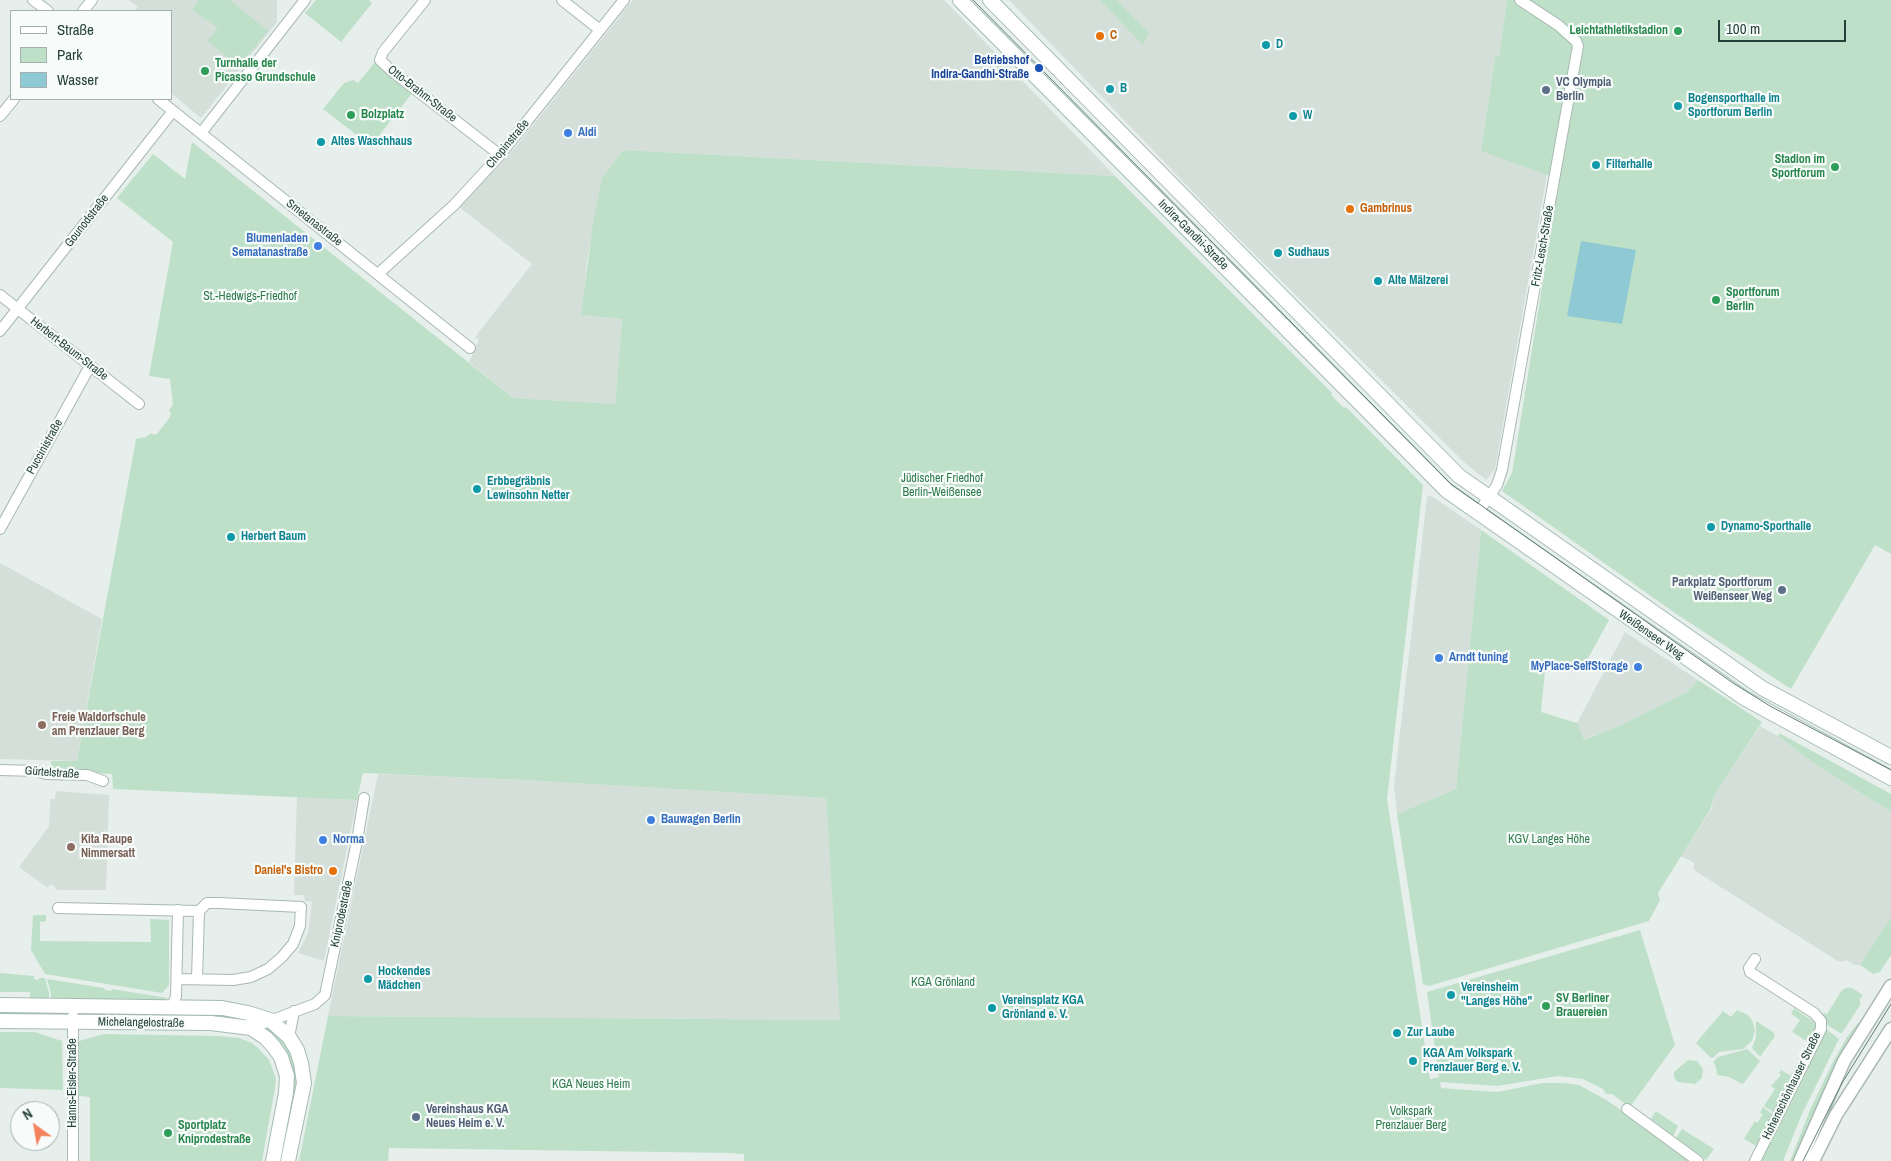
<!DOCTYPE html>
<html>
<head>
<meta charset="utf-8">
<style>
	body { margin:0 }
	#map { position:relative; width:1891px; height:1161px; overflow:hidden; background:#e6efeb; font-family:"Archivo Narrow",sans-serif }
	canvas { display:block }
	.legend { position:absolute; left:10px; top:10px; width:162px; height:90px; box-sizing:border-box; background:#f7fbf9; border:1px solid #a3b1ad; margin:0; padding:6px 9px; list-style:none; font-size:15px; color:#24423a }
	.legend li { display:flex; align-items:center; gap:10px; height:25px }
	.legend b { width:25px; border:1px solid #a3b1ad }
	.north { position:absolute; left:10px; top:1101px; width:50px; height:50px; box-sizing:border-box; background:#f7fbf9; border:1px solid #a3b1ad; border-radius:50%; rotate:328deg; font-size:14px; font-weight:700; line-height:20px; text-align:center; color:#24423a }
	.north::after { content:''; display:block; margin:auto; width:18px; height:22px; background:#f4845f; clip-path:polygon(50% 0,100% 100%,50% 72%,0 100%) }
	.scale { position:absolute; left:1718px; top:20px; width:128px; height:22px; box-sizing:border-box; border:2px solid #24423a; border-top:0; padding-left:6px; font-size:15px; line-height:18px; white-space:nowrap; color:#24423a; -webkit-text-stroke:4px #f7fbf9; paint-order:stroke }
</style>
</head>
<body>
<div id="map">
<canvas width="1891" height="1161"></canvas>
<ul class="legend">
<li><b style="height:6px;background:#fff"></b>Straße</li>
<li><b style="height:14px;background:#bfe0c8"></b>Park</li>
<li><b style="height:14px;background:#8ec9d4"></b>Wasser</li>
</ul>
<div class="north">N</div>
<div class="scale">100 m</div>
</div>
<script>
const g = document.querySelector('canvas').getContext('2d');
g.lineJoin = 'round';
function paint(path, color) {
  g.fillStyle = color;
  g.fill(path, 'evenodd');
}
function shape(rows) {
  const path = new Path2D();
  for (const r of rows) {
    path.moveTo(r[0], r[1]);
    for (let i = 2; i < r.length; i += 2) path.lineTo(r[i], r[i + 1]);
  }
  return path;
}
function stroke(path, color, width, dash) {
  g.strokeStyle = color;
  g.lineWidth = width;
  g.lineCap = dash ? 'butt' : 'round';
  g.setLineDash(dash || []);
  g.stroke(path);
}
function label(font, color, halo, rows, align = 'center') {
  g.font = font + ' "Archivo Narrow",sans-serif';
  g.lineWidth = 4.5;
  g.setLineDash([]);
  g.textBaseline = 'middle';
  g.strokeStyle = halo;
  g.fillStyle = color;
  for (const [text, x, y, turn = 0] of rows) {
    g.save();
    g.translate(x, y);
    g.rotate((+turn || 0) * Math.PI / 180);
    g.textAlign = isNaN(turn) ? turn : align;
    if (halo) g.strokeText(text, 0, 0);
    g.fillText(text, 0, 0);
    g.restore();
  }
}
const built = shape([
	[129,0,277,0,277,22,201,118,171,93,171,11,135,11,138,7],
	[633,0,944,0,1115,176,623,150,602,178,587,260,582,315,622,319,615,404,513,398,469,362,479,340,475,337,532,264,459,207,514,149],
	[1009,0,1507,0,1499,58,1495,57,1481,150,1547,175,1495,469,1486,480,1465,463,1218,218],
	[1430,495,1481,530,1456,789,1397,814,1394,785,1427,497],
	[0,563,102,619,77,761,0,759],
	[1625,632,1698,680,1687,692,1619,726,1583,740,1577,723],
	[1760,726,1778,736,1813,763,1891,812,1891,917,1860,965,1854,965,1846,960,1841,962,1836,960,1697,872,1694,869,1694,863,1681,856,1711,810,1715,794],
	[378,774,523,780,826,798,841,1020,328,1016],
	[56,791,109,795,106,890,57,890,53,885,50,885,48,888,19,867,49,826,50,803,51,799,55,799],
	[297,797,357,800,324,961,298,953,308,933,312,902,305,901,304,895,294,895]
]);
const green = shape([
	[199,0,230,0,268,31,239,66,207,41,218,28,192,10],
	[316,0,369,0,372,3,341,42,305,13],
	[1100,0,1117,0,1149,33,1143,45],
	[1507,0,1891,0,1891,554,1875,545,1791,689,1675,613,1502,491,1512,473,1560,176,1547,175,1481,151,1495,57,1499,57],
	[375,62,413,92,371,146,323,109,344,83,353,80,358,83],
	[192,142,513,398,615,404,622,319,581,315,593,223,602,178,623,150,1115,176,1332,393,1331,395,1344,408,1346,407,1423,485,1387,799,1430,1079,1439,1077,1427,992,1640,930,1675,1045,1630,1107,1612,1094,1606,1094,1603,1089,1583,1079,1558,1076,1497,1086,1440,1082,1441,1088,1497,1092,1542,1083,1564,1083,1579,1085,1608,1101,1692,1161,744,1161,744,1154,730,1153,389,1148,388,1161,299,1161,328,1016,840,1020,826,798,523,780,363,773,357,800,113,789,112,774,51,771,51,761,77,761,136,439,146,437,151,433,154,435,157,434,170,417,171,414,169,410,173,405,170,379,149,376,173,242,117,198,153,154,185,179],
	[1481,530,1609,620,1585,664,1546,660,1541,712,1577,723,1584,740,1619,726,1687,692,1698,680,1762,722,1715,794,1710,810,1658,893,1660,900,1649,921,1429,986,1423,984,1397,814,1456,789],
	[1779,733,1891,794,1891,812,1813,763,1778,736],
	[33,915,46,915,46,921,40,922,40,941,151,942,150,919,169,920,169,985,162,993,45,974,31,950],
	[1891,917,1891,955,1880,972,1873,974,1860,965],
	[0,973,34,976,34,979,39,980,39,978,45,978,49,993,49,999,30,999,30,992,0,992],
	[47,979,104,988,105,990,111,991,112,989,168,998,163,1000,51,999,51,994],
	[1846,988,1852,988,1863,995,1860,999,1860,1005,1842,1033,1840,1033,1826,1024,1823,1017,1824,1013,1827,1014,1842,990],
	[1794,1008,1814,1022,1816,1029,1808,1042,1792,1032,1800,1020,1791,1014],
	[1737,1010,1748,1015,1752,1020,1755,1030,1752,1041,1743,1049,1719,1052,1714,1057,1711,1058,1696,1043,1723,1011,1731,1017],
	[1756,1021,1773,1032,1775,1036,1760,1057,1752,1048,1756,1037],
	[1858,1023,1860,1023,1841,1056,1822,1094,1794,1161,1790,1161,1810,1110,1833,1062,1847,1037],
	[259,1025,269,1025,281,1036,292,1053,298,1084,284,1161,277,1161,291,1095],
	[1826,1029,1839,1039,1802,1114,1783,1161,1758,1161],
	[0,1032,35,1032,62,1041,63,1090,0,1088],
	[104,1034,219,1036,239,1038,252,1043,258,1048,269,1060,276,1078,275,1088,262,1161,90,1161,90,1097,79,1096,79,1041],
	[1747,1049,1760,1061,1744,1083,1742,1084,1729,1077,1717,1075,1716,1067,1713,1062,1718,1057],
	[1688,1060,1697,1061,1703,1069,1702,1078,1695,1084,1678,1082,1674,1078,1674,1072],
	[1781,1070,1791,1076,1773,1112,1764,1106,1775,1089,1771,1086,1781,1075,1779,1073],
	[1763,1107,1772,1114,1756,1146,1744,1139,1755,1121,1757,1123,1763,1114,1760,1113],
	[1656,1111,1678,1126,1673,1136,1651,1119],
	[1682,1129,1714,1149,1706,1160,1676,1138]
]);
const water = shape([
	[1581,241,1636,250,1622,324,1567,316]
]);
const minor = shape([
	[33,0,48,11],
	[425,0,383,52,380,60,393,72,500,155],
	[562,0,600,30],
	[83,11,92,0],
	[158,99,470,348],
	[0,116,14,99],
	[201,133,305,0],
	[378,274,454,205,500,155,624,0],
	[0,295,139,404],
	[0,331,173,111],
	[1478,513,1497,485,1502,470,1578,46,1576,41,1558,25,1520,0],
	[0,529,90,366],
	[0,770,37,771,46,774,87,775,103,781],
	[58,908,199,911,207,903,219,903,301,907,300,926,293,944,282,957,268,969,251,977,233,980,177,979],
	[1755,959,1749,968,1750,972,1814,1013,1821,1021,1821,1029,1755,1161],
	[197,979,199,911],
	[172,1007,176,996,178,910],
	[73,1016,73,1161],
	[251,1028,315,1004,325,995,357,841,364,798],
	[289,1037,294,1011],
	[1627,1109,1698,1161]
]);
const tertiary = shape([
	[1800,1161,1844,1061,1891,986],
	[1813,1161,1836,1115,1891,1029]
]);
const secondary = shape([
	[960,0,1447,491,1744,698,1891,778],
	[990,0,1459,476,1762,688,1891,757],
	[0,1005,222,1008,248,1013,270,1020,289,1037,297,1050,301,1063,304,1083,288,1161],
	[0,1021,211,1023,251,1028,266,1038,274,1047,281,1057,287,1076,286,1093,273,1161]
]);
const tram = shape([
	[973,0,1451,484,1733,683,1770,706,1891,770],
	[1803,1161,1842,1083,1891,1004]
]);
const markers = [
	[1678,31,5,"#2e9e5b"],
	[1100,36,5,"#e8710a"],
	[1266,45,5,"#0f9aa8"],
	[1039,68,5,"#1a4fb4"],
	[205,71,5,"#2e9e5b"],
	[1110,89,5,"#0f9aa8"],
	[1546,90,5,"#5c6f8a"],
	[1678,106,5,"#0f9aa8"],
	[351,115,5,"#2e9e5b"],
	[1293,116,5,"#0f9aa8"],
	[568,133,5,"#3f7fe0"],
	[321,142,5,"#0f9aa8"],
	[1596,165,5,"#0f9aa8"],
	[1835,167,5,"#2e9e5b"],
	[1350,209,5,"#e8710a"],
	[318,246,5,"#3f7fe0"],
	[1278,253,5,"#0f9aa8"],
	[1378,281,5,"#0f9aa8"],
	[1716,300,5,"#2e9e5b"],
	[477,489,5,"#0f9aa8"],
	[1711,527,5,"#0f9aa8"],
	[231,537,5,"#0f9aa8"],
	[1782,590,5,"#5c6f8a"],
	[1439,658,5,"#3f7fe0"],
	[1638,667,5,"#3f7fe0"],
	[42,725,5,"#8d6e63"],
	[651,820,5,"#3f7fe0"],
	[323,840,5,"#3f7fe0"],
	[71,847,5,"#8d6e63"],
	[333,871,5,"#e8710a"],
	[368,979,5,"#0f9aa8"],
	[1451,995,5,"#0f9aa8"],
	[1546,1006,5,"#2e9e5b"],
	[992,1008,5,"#0f9aa8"],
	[1397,1033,5,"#0f9aa8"],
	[1413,1061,5,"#0f9aa8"],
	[416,1117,5,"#5c6f8a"],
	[168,1133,5,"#2e9e5b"]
];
const leisureNames = [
	["Leichtathletikstadion",1668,31,"right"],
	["Turnhalle der",215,64],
	["Picasso Grundschule",215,78],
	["Bolzplatz",361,115],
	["Stadion im",1825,160,"right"],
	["Sportforum",1825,174,"right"],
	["Sportforum",1726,293],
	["Berlin",1726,307],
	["SV Berliner",1556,999],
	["Brauereien",1556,1013],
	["Sportplatz",178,1126],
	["Kniprodestraße",178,1140]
];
const foodNames = [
	["C",1110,36],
	["Gambrinus",1360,209],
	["Daniel's Bistro",323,871,"right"]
];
const cultureNames = [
	["D",1276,45],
	["B",1120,89],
	["Bogensporthalle im",1688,99],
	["Sportforum Berlin",1688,113],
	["W",1303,116],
	["Altes Waschhaus",331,142],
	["Filterhalle",1606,165],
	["Sudhaus",1288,253],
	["Alte Mälzerei",1388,281],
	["Erbbegräbnis",487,482],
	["Lewinsohn Netter",487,496],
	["Dynamo-Sporthalle",1721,527],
	["Herbert Baum",241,537],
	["Hockendes",378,972],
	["Mädchen",378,986],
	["Vereinsheim",1461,988],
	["\"Langes Höhe\"",1461,1002],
	["Vereinsplatz KGA",1002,1001],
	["Grönland e. V.",1002,1015],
	["Zur Laube",1407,1033],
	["KGA Am Volkspark",1423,1054],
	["Prenzlauer Berg e. V.",1423,1068]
];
const transitNames = [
	["Betriebshof",1029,61],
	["Indira-Gandhi-Straße",1029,75]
];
const serviceNames = [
	["VC Olympia",1556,83],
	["Berlin",1556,97],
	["Parkplatz Sportforum",1772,583,"right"],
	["Weißenseer Weg",1772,597,"right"],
	["Vereinshaus KGA",426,1110],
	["Neues Heim e. V.",426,1124]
];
const streetNames = [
	["Otto-Brahm-Straße",422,94,38],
	["Chopinstraße",508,144,-50],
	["Gounodstraße",87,221,-52],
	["Smetanastraße",314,223,38],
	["Indira-Gandhi-Straße",1193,235,45],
	["Fritz-Lesch-Straße",1543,246,-80],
	["Herbert-Baum-Straße",69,349,38],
	["Puccinistraße",45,447,-61],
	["Weißenseer Weg",1651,635,35],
	["Gürtelstraße",52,773,4],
	["Kniprodestraße",342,914,-78],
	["Michelangelostraße",141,1023,1],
	["Hanns-Eisler-Straße",73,1083,-90],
	["Hohenschönhauser Straße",1792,1086,-64]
];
const shopNames = [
	["Aldi",578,133],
	["Blumenladen",308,239,"right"],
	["Sematanastraße",308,253,"right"],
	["Arndt tuning",1449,658],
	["MyPlace-SelfStorage",1628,667,"right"],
	["Bauwagen Berlin",661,820],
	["Norma",333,840]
];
const parkNames = [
	["St.-Hedwigs-Friedhof",250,297],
	["Jüdischer Friedhof",942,479],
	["Berlin-Weißensee",942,493],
	["KGV Langes Höhe",1549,840],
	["KGA Grönland",943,983],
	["KGA Neues Heim",591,1085],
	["Volkspark",1411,1112],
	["Prenzlauer Berg",1411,1126]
];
const educationNames = [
	["Freie Waldorfschule",52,718],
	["am Prenzlauer Berg",52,732],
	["Kita Raupe",81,840],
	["Nimmersatt",81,854]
];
paint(built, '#d4dfda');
paint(green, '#bfe0c8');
paint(water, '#8ec9d4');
stroke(minor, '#a8b8b2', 12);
stroke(tertiary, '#a8b8b2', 15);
stroke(secondary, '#a4bbb3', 16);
stroke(minor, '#fff', 10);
stroke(tertiary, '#fff', 12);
stroke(secondary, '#fff', 14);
stroke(tram, '#5f7d75', 1);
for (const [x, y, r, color] of markers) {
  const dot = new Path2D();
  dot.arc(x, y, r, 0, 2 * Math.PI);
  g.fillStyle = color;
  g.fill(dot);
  stroke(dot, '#f7fbf9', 2);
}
label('bold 12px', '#27864d', '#f7fbf9', leisureNames, 'left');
label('bold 12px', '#c56008', '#f7fbf9', foodNames, 'left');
label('bold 12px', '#0d838f', '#f7fbf9', cultureNames, 'left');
label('bold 12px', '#164399', '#f7fbf9', transitNames, 'right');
label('bold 12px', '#4e5e75', '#f7fbf9', serviceNames, 'left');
label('12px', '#24423a', '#f7fbf9', streetNames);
label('bold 12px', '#366cbe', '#f7fbf9', shopNames, 'left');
label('12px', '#2d7a4b', '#f7fbf9', parkNames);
label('bold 12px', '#785e54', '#f7fbf9', educationNames, 'left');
</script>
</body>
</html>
